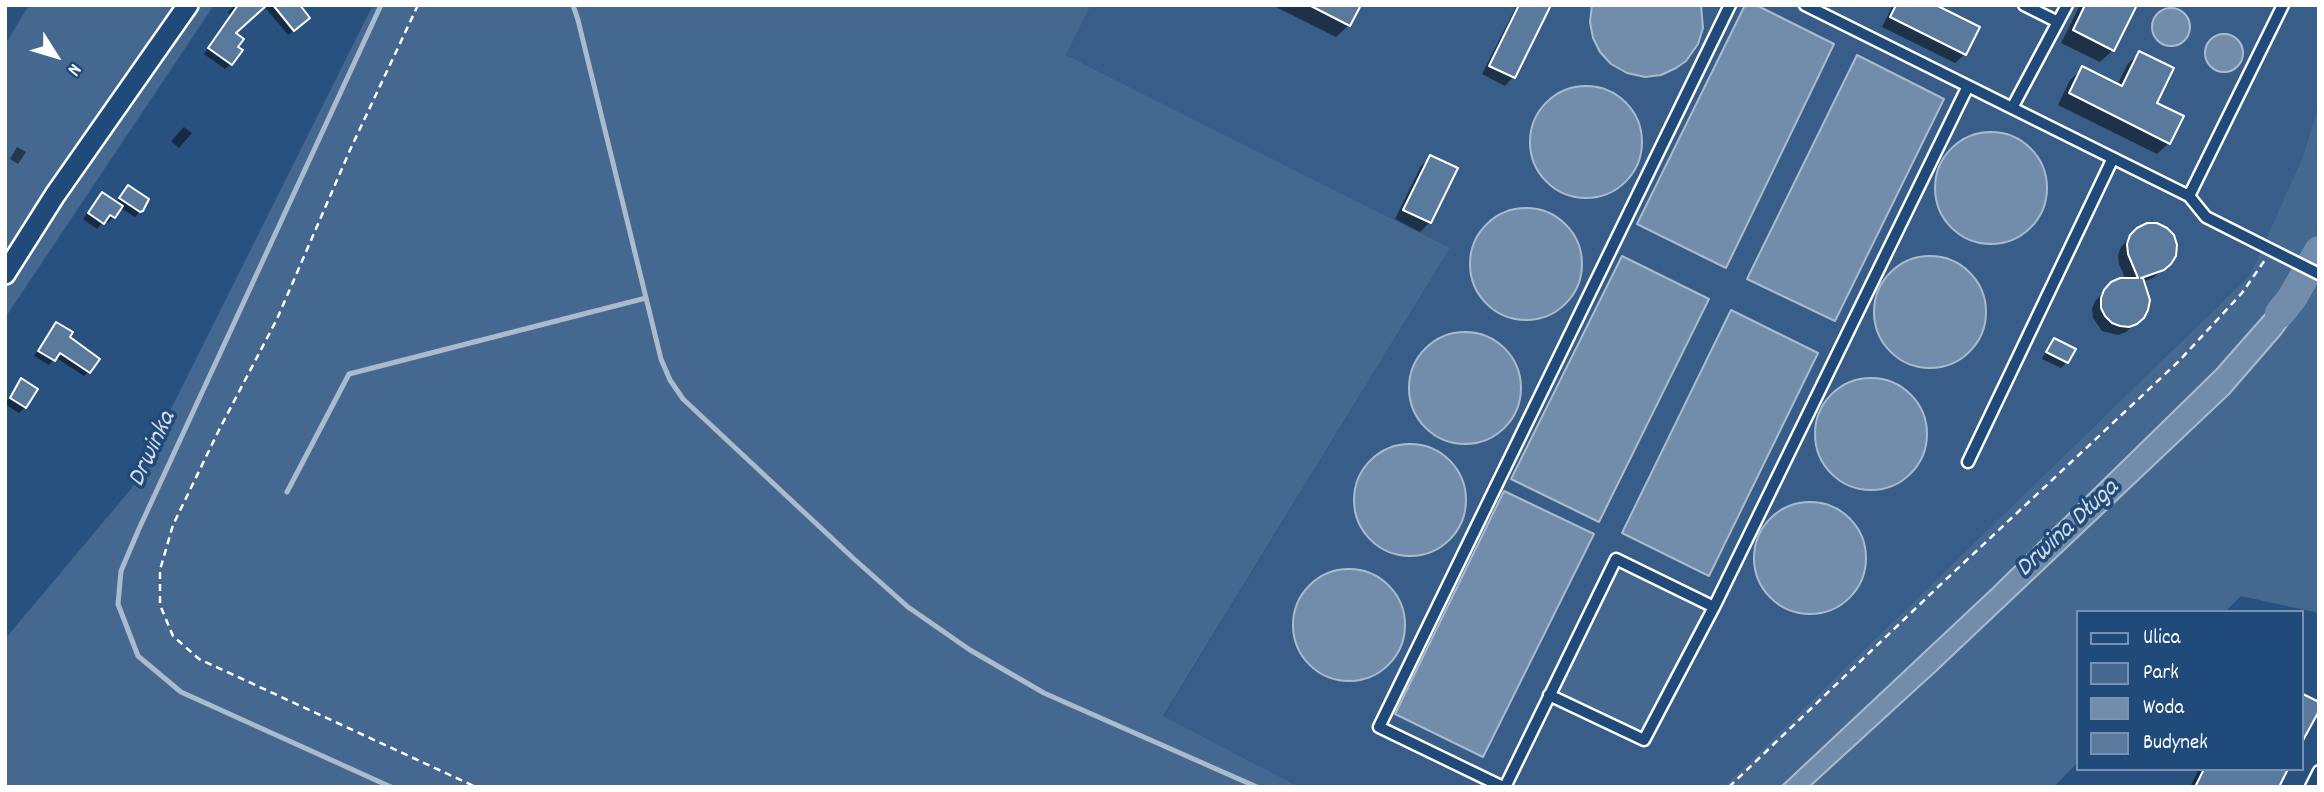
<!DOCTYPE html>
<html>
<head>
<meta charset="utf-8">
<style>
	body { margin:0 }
	#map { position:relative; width:2324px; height:792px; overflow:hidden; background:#28517f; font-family:Dekko,sans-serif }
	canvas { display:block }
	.frame { position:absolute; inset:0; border:7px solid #fff; pointer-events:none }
	.legend { position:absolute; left:2076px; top:610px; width:228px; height:161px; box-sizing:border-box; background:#1f4a7a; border:2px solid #7992af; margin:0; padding:9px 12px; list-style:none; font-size:21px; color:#fff }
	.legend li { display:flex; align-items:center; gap:14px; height:35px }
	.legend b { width:35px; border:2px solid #7992af }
	.north { position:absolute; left:21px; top:21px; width:70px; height:70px; -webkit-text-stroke:5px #1f4a7a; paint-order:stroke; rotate:127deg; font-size:19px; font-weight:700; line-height:28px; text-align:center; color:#fff }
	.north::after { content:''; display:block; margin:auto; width:24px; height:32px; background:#fff; clip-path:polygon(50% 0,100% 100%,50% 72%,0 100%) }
</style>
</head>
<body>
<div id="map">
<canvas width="2324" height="792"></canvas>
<div class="frame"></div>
<ul class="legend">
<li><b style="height:9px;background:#1f4a7a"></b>Ulica</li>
<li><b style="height:19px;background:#446890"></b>Park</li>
<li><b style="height:19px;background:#718dab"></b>Woda</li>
<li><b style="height:19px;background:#5a7a9d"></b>Budynek</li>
</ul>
<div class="north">N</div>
</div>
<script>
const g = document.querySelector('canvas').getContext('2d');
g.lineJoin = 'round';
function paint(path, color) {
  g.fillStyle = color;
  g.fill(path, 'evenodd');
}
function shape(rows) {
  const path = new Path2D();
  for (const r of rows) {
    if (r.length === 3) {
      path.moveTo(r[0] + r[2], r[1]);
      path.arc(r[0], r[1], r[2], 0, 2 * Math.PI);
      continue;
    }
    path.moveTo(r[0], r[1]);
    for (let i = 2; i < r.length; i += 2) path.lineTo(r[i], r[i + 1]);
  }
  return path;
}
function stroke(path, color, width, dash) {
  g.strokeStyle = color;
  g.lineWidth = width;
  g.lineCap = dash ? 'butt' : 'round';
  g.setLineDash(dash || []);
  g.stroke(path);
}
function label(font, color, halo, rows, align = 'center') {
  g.font = font + ' Dekko,sans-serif';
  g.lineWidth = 7;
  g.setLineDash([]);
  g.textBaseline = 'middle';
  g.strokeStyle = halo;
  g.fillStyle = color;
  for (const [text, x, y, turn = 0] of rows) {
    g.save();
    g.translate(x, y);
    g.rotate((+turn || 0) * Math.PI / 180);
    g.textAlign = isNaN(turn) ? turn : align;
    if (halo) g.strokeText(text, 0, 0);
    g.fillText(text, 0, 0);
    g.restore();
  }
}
const built = shape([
	[1091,5,2319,5,2319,104,2303,156,2250,275,1723,787,1299,787,1163,717,1450,248,1066,55]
]);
const green = shape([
	[29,5,214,5,5,318,5,45],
	[373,5,1091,5,1066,55,1450,248,1163,716,1299,787,5,787,5,639,131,489],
	[2319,104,2319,613,2241,596,2225,612,2077,612,2077,763,2054,787,1723,787,2250,275,2303,156],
	[1629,570,1709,610,1649,726,1635,729,1568,699,1559,689,1563,677,1610,580,1618,573]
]);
const water = shape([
	[1592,5,1701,5,1703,28,1698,44,1686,61,1676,68,1661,75,1645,77,1627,73,1611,64,1600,52,1593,38,1590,22,1592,5],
	[1745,5,1756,5,1834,44,1726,268,1637,224,1745,5],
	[2171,27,19],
	[2224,53,19],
	[1857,55,1944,99,1835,321,1747,279,1857,55],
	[1586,142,56],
	[1991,188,56],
	[1526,264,56],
	[1930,312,56],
	[1622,256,1709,299,1599,522,1511,479,1622,256],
	[2292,274,2314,284,2307,298,2281,334,2229,394,1937,670,1809,787,1781,787,1993,588,2216,370,2284,293,2292,274],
	[1731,310,1818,353,1709,576,1622,533,1731,310],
	[1465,388,56],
	[1871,434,56],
	[1410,500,56],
	[1504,491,1594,534,1483,757,1395,714,1504,491],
	[1810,558,56],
	[1349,625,56]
]);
const shadow = shape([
	[235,5,297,5,303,23,288,35,264,6,234,34,236,47,231,64,225,69,204,54,231,16,228,12],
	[1272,5,1359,5,1349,25,1336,37],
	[1517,5,1544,5,1548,7,1513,77,1505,86,1482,74],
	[1893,5,1932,5,1965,54,1955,63,1882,27],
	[2080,5,2135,5,2113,50,2100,62,2061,43],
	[2139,53,2169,143,2157,154,2058,105,2070,80,2082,69,2117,86,2127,65],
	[184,127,192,133,179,148,171,141],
	[17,147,26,152,18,164,10,159],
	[1431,157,1430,222,1420,232,1395,219,1421,166],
	[128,187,141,210,135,217,120,208,108,223,104,221,97,229,83,219,102,194,115,203],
	[2138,229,2170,263,2153,278,2142,282,2143,317,2126,332,2118,335,2102,331,2093,318,2092,309,2095,301,2112,284,2126,280,2119,264,2118,255,2121,247],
	[56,324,67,337,88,372,84,376,55,357,49,365,34,356],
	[2054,340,2067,362,2061,368,2042,359,2048,346],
	[22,381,25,407,19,413,5,404],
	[2199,769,2287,769,2278,787,2190,787]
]);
const stream = shape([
	[381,5,138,531,121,571,118,604,138,656,181,692,391,787],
	[573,5,578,20,661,359,670,380,683,399,853,558,908,607,970,650,1044,693,1257,787],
	[287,492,349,374,646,298]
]);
const river = shape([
	[2280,313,2292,298,2319,251]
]);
const building = shape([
	[238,5,267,5,236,33,244,39,238,47,243,50,232,65,208,48,238,5],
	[273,5,300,5,310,18,294,31,273,5],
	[1309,5,1361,5,1350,26,1309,5],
	[1519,5,1551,5,1515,78,1489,66,1519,5],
	[1896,5,1936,5,1980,27,1966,55,1890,17,1896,5],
	[2085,5,2137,5,2114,51,2073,30,2085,5],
	[2139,51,2174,68,2157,103,2184,116,2170,144,2069,93,2082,66,2122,86,2139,51],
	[1430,155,1458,168,1431,223,1403,210,1430,155],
	[128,185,149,199,143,211,140,212,119,198,128,185],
	[102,192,123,206,115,218,110,215,104,224,88,213,102,192],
	[2147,223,2157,223,2167,228,2174,235,2177,245,2176,256,2171,264,2164,270,2141,278,2143,278,2150,300,2148,310,2144,318,2137,324,2129,327,2120,326,2112,323,2105,316,2101,308,2101,298,2104,290,2111,282,2120,278,2138,278,2128,254,2127,244,2130,235,2137,228,2147,223],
	[56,322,73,332,70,337,100,359,90,373,60,353,55,361,38,351,56,322],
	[2054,338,2076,349,2068,363,2046,352,2054,338],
	[21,378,38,389,26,408,10,398,21,378],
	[2301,693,2319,702,2319,711,2301,744,2301,693],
	[2204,769,2288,769,2279,787,2195,787,2204,769]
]);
const path = shape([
	[418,5,350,150,277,319,219,430,173,525,160,570,160,605,173,636,199,659,476,787],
	[1729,787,1938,587,2179,361,2242,293,2265,260]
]);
const lane = shape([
	[1805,5,2189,196,2283,5],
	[2024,5,2058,22],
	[2012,108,2067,5],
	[2189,196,2206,217,2319,274],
	[1968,462,2113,158],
	[1549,695,1644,740,1714,607],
	[1503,787,1379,727,1730,5],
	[1505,787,1616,559,1714,607,1968,86],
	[2311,787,2319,771]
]);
const street = shape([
	[5,274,55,195,188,5]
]);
const waterNames = [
	["Drwinka",154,450,-65],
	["Drwina Długa",2069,530,-43]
];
paint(built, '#375d88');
paint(green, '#446890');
paint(water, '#718dab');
stroke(water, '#aabbcd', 2);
paint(shadow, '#0007');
stroke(stream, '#aabbcd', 5);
stroke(river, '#718dab', 30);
paint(building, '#5a7a9d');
stroke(building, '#fff', 2);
stroke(lane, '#fff', 15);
stroke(street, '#fff', 24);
stroke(path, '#fff', 2.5, [7, 5]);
stroke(lane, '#1f4a7a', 10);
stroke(street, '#1f4a7a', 19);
label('italic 26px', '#d4dde6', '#1f4a7a', waterNames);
</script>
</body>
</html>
